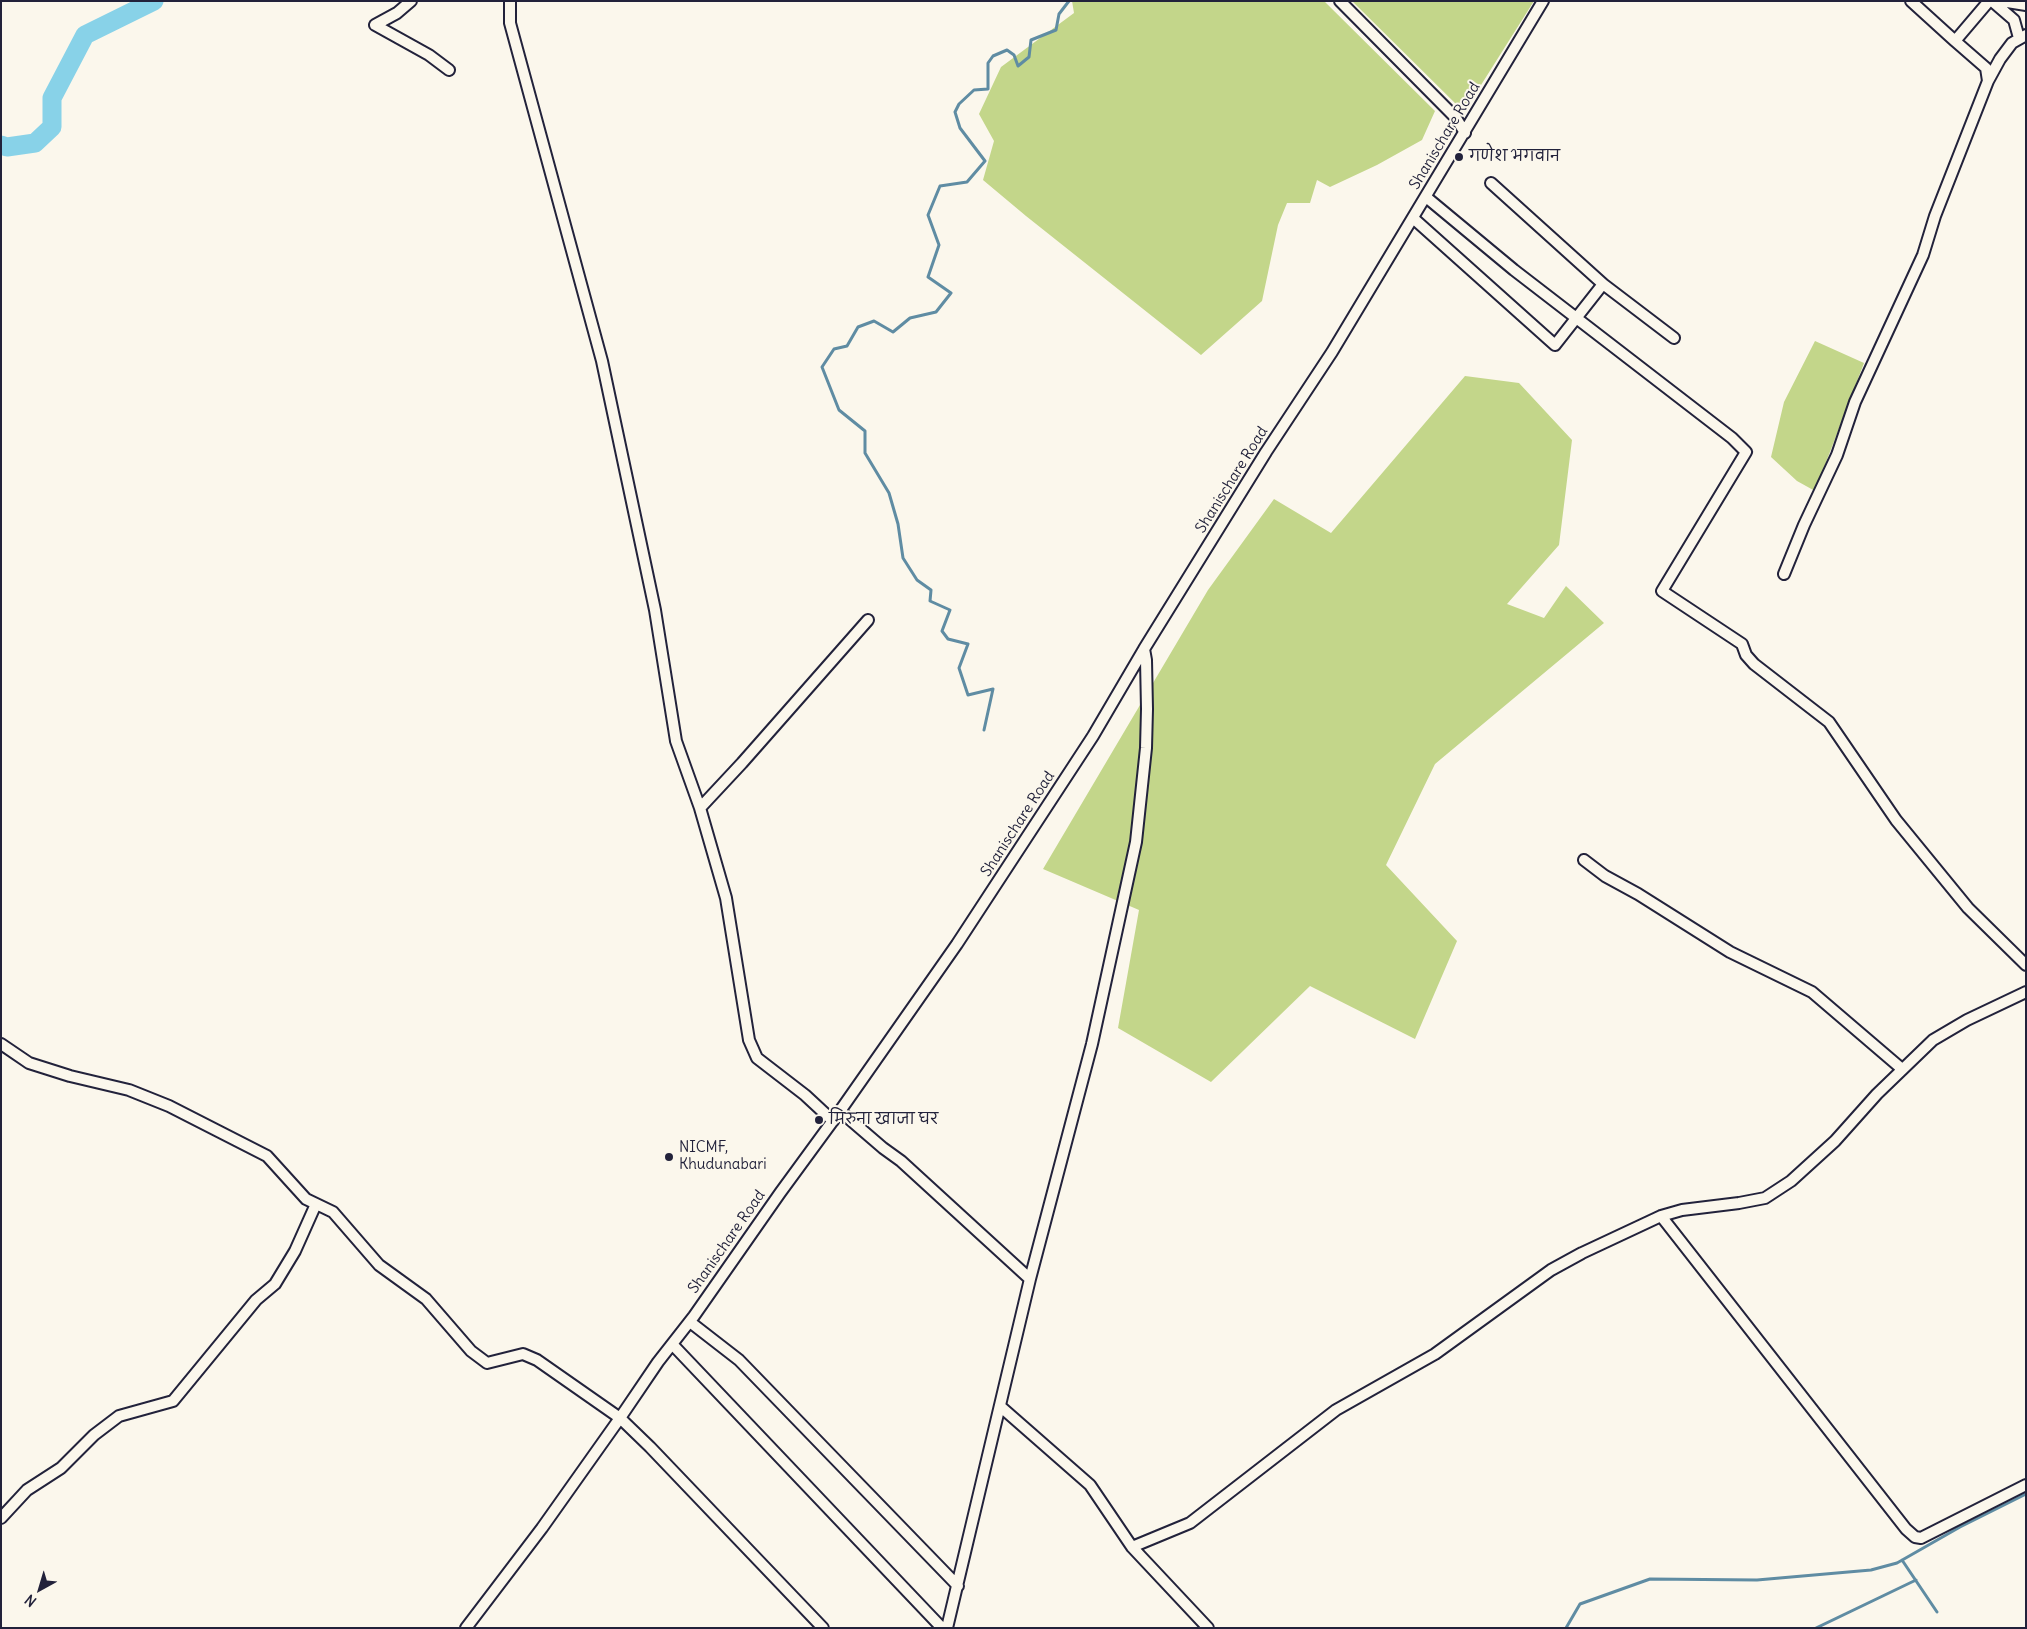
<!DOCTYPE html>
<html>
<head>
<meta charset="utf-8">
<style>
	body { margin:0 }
	#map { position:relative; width:2027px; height:1629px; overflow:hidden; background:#fbf7ec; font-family:Delius,sans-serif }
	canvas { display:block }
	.frame { position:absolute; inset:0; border:2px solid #22223b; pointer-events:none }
	.north { position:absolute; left:15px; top:1564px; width:50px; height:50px; -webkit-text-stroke:4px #fbf7ec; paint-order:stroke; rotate:219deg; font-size:14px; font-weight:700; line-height:20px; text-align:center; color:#22223b }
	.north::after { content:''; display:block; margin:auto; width:18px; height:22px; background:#22223b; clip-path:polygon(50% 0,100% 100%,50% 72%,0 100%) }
</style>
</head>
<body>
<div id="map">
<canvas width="2027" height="1629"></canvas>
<div class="frame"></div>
<div class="north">N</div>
</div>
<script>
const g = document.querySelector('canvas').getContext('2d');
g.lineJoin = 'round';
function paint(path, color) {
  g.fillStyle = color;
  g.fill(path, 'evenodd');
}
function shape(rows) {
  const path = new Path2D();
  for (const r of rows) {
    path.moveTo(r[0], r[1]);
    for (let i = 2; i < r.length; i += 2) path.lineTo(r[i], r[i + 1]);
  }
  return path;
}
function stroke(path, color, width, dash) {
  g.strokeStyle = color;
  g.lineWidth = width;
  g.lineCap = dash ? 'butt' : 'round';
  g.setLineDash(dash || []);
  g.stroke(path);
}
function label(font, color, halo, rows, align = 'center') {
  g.font = font + ' Delius,"Playpen Sans Deva",sans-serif';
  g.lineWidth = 4;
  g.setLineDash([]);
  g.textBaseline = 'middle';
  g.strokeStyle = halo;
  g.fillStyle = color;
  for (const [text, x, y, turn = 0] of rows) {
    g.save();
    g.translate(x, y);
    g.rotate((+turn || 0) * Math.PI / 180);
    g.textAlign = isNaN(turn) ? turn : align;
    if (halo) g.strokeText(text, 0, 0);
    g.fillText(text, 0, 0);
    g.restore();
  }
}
const green = shape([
	[1072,1,1324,1,1435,111,1422,140,1377,165,1330,187,1317,180,1310,203,1287,203,1278,225,1262,301,1201,355,1026,216,983,180,994,141,979,114,1001,67,1074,13],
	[1352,1,1534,1,1464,112],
	[1815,341,1864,363,1815,491,1797,481,1771,457,1784,402],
	[1465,376,1519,383,1572,440,1559,545,1507,604,1544,618,1566,586,1604,623,1435,764,1386,865,1457,941,1415,1039,1310,986,1211,1082,1118,1028,1139,910,1043,869,1208,590,1274,499,1331,533]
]);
const stream = shape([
	[984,730,993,689,968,695,959,668,968,644,948,639,942,631,950,610,930,601,931,590,917,580,903,558,898,524,889,493,865,453,865,431,839,410,822,367,834,349,847,346,858,327,874,321,893,332,910,318,936,312,951,293,928,277,939,245,928,215,940,186,967,182,985,161,960,128,955,112,959,104,974,90,988,89,988,63,993,56,1007,50,1014,55,1018,66,1029,57,1031,40,1056,30,1059,14,1069,1],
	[1902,1560,1937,1612],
	[1566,1628,1580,1604,1650,1579,1757,1580,1871,1570,1897,1563,1960,1527,2026,1494],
	[1816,1628,1916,1580]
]);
const river = shape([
	[1,145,7,147,35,143,52,127,52,98,85,35,154,1]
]);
const minor = shape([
	[411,1,397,13,375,25,429,55,449,70],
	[510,1,510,23,602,361,655,610,676,741,700,808,726,898,749,1040,757,1058,805,1095,833,1121],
	[1340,1,1456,118,1465,133],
	[1911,1,1955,41,1989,1],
	[1992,1,2014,20,2019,38],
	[2001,1,2026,5],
	[1955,41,1986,68,1988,81],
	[1426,197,1514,270,1732,438,1746,452,1662,591,1742,644,1746,655,1754,664,1829,722,1896,820,1968,908,2026,965],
	[1413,218,1555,345,1603,284,1491,183],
	[1603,284,1674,338],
	[1784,574,1804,525,1837,455,1855,402,1923,255,1935,216,1988,81,2000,59,2012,43,2026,35],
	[700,808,742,763,868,620],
	[1584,860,1605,876,1638,894,1730,952,1812,992,1902,1069],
	[1,1044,29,1063,70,1076,129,1090,169,1106,267,1156,306,1199,333,1212,379,1265,426,1299,471,1351,487,1363,523,1354,537,1360,620,1418,650,1447,823,1628],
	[840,1111,883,1148,901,1161,1030,1279,1092,1044,1136,842,1146,748,1147,709,1146,660,1144,649],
	[1661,1216,1906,1529,1915,1537,1921,1538,2026,1485],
	[690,1322,739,1360,958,1586],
	[672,1344,942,1628],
	[1001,1407,1090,1485,1132,1547,1208,1628],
	[1,1518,27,1490,61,1468,94,1435,119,1416,173,1401,256,1300,275,1284,295,1251,316,1204],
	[1132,1547,1190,1523,1336,1410,1435,1354,1551,1270,1582,1253,1661,1216,1682,1210,1739,1203,1765,1198,1791,1181,1835,1141,1877,1094,1933,1040,1967,1020,2026,992],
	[466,1628,542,1528,620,1418,658,1362,694,1316,780,1193,840,1111,957,944,1093,736,1144,649,1266,452,1332,352,1543,1],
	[947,1628,1030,1279]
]);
const markers = [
	[1459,157,5,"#22223b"],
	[819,1120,5,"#22223b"],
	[669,1157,5,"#22223b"]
];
const streetNames = [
	["Shanischare Road",1445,136,-59],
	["Shanischare Road",1232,480,-58],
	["Shanischare Road",1018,824,-57],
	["Shanischare Road",727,1242,-55]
];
const poiNames = [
	["गणेश भगवान",1469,157],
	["मिरुना खाजा घर",829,1120],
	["NICMF,",679,1148],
	["Khudunabari",679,1165]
];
paint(green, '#c3d68a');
stroke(stream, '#5f8ca3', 3);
stroke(river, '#88d2e8', 19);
stroke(minor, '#22223b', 14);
stroke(minor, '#fbf7ec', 10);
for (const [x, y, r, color] of markers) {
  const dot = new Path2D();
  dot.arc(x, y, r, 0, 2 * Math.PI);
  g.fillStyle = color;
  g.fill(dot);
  stroke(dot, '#fbf7ec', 2);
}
label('15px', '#22223b', '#fbf7ec', streetNames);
label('15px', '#22223b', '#fbf7ec', poiNames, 'left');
</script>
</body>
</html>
